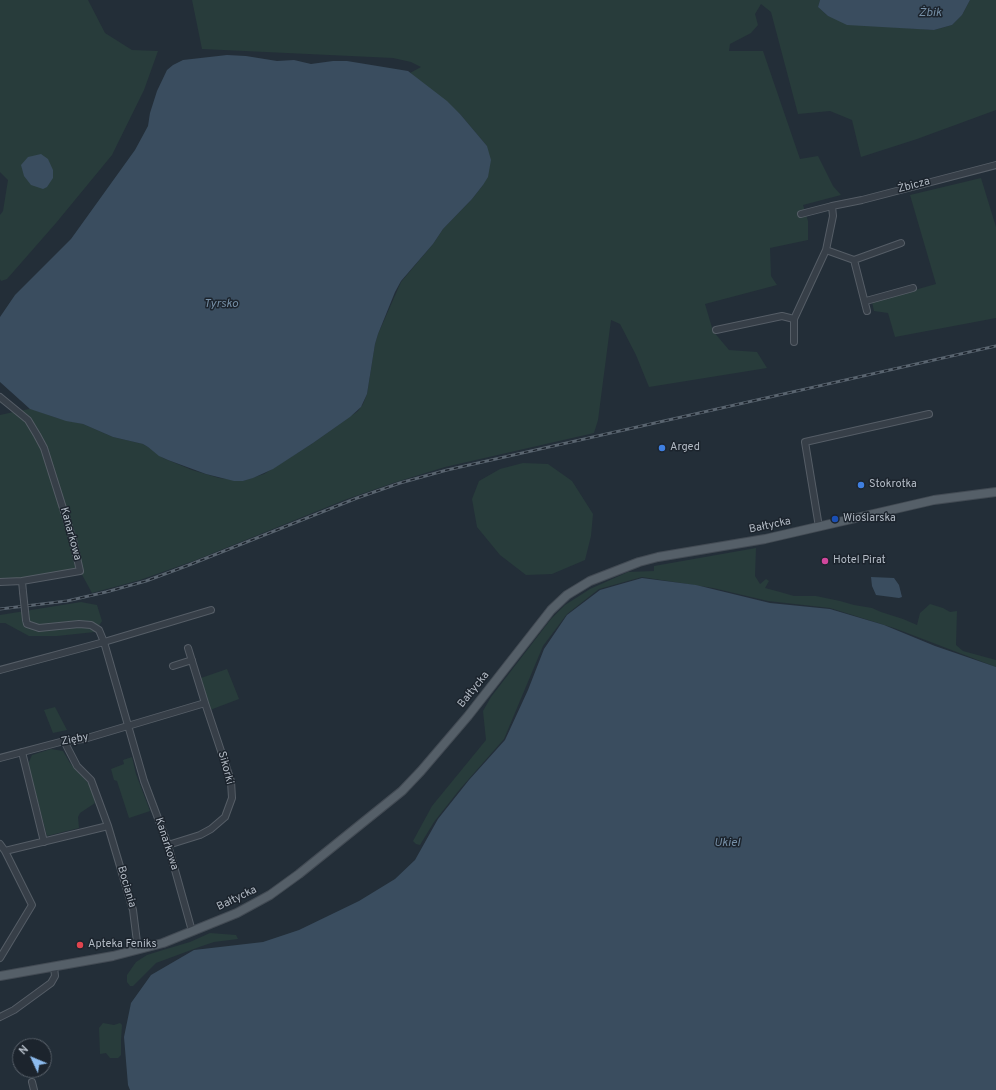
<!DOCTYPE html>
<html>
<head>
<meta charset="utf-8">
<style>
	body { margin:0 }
	#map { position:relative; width:996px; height:1090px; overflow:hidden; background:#232e38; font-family:Overpass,sans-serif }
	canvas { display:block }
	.north { position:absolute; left:12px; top:1038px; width:40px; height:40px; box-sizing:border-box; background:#1c242d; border:1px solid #586069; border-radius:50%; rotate:314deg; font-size:11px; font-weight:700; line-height:16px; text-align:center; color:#b2bac4 }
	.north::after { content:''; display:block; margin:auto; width:14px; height:18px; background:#8dbbee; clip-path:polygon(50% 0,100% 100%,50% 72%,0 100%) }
</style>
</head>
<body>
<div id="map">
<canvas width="996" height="1090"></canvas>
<div class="north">N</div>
</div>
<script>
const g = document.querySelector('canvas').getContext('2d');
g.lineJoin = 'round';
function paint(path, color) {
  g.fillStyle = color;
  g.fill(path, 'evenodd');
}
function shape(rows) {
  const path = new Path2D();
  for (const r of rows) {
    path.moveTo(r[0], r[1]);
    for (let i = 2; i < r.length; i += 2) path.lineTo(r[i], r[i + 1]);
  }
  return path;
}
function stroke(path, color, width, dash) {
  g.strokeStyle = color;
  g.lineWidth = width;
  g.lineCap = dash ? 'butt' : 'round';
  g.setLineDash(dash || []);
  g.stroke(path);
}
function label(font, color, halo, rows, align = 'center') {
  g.font = font + ' Overpass,sans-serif';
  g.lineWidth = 3;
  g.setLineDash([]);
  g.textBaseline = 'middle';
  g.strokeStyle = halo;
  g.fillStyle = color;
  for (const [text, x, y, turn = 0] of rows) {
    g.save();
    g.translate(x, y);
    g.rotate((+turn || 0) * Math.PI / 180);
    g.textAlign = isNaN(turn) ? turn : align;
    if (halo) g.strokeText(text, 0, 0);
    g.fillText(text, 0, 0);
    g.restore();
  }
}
const green = shape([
	[0,0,88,0,105,33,132,50,158,51,144,90,112,155,56,223,7,279,1,281,0,279,0,215,3,211,8,180,0,172],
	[192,0,820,0,818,7,828,16,881,26,934,30,952,25,962,15,970,0,996,0,996,110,917,139,861,157,852,120,830,111,798,114,771,12,761,4,755,14,758,25,751,33,730,44,729,51,763,51,800,159,818,156,833,186,841,195,803,205,808,221,808,240,770,248,771,276,777,285,705,304,713,331,729,350,757,352,767,368,649,387,636,355,620,324,611,320,598,420,594,433,445,467,393,483,347,499,196,560,140,580,92,593,80,571,22,581,0,579,0,415,18,411,30,409,35,410,57,418,83,424,113,437,143,444,148,447,163,458,192,470,219,478,243,481,264,474,313,443,358,411,363,404,367,394,375,344,378,334,401,282,433,244,443,229,472,199,483,185,487,146,460,114,410,73,421,67,411,62,393,58,202,49],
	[981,178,996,227,996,318,895,337,888,313,874,311,872,302,936,284,910,195],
	[523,463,548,464,572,481,593,514,591,536,585,560,552,574,526,575,500,555,477,527,472,499,479,481,500,469],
	[756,548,755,576,760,584,766,579,769,581,765,588,780,592,794,596,816,596,840,601,854,605,872,608,881,612,903,619,917,625,920,613,930,604,943,608,950,612,957,611,956,645,963,651,996,660,996,667,894,628,830,608,768,601,713,588,642,577,599,589,567,614,543,646,504,739,460,789,434,822,420,845,416,844,413,841,432,806,486,740,483,711,491,697,551,619,565,605,590,589,628,572,654,571,654,566],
	[81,602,97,605,102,621,95,632,57,636,29,636,5,623,0,623,0,615],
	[227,669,239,699,210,710,201,678],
	[55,707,67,730,53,733,44,710],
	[51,749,63,751,70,763,91,786,95,803,80,813,78,817,79,828,47,836,28,764,32,755],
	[132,757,136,774,150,811,129,818,117,781,114,780,111,769,124,764,123,760],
	[210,933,236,935,238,939,214,942,202,946,156,963,133,986,130,986,127,982,127,975,136,962,147,955,163,950,190,942],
	[103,1023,114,1025,120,1023,122,1025,121,1041,121,1055,118,1058,110,1058,106,1053,100,1054,99,1028]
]);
const water = shape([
	[820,0,970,0,962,15,952,25,934,30,847,25,828,16,818,7],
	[227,55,246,56,277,61,294,60,311,64,333,61,347,61,408,71,447,101,460,114,487,146,491,160,488,177,483,185,472,199,443,229,433,244,401,281,395,292,378,334,375,344,367,394,361,407,350,417,313,443,273,469,253,478,243,481,234,481,206,474,168,460,159,456,148,447,143,444,113,437,83,424,66,421,30,409,0,382,0,317,15,295,71,239,135,150,148,126,150,113,157,91,167,70,173,65,183,60],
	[41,154,48,159,53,170,53,178,47,187,43,189,31,185,24,176,21,165,28,157],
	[871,577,894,578,899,585,902,597,899,598,876,595,872,586],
	[642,578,696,585,770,603,830,609,884,625,935,646,996,667,996,1090,130,1090,128,1085,124,1037,131,1003,151,975,194,950,263,942,299,930,359,901,395,879,415,860,438,819,469,780,505,740,528,690,544,649,567,615,600,590]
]);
const minor = shape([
	[801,214,832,206,862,200,996,165],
	[826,250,854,260,867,311],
	[854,260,901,243],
	[866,301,913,288],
	[716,330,782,316,794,319],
	[794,342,794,319,826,250,833,216,832,206],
	[0,397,28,420,37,435,44,448,73,540,80,571,22,581,23,592],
	[819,527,805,442,929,414],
	[0,582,22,581],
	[26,620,27,624,39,628,79,624,91,625,99,630,104,642,144,781,168,845,192,931],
	[188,648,205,703],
	[173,666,192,660],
	[0,670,104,642,211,610],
	[64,741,77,766,91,780,108,826,133,910,138,950],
	[22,752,44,842],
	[0,758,64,741,84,739,205,703,231,781,232,798,225,817,211,829,200,835,168,845],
	[0,844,5,851,32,905,0,958],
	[5,851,108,826],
	[0,1017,14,1010,51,983,55,976,54,967],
	[32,1082,34,1090]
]);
const major = shape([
	[0,976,113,956,163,943,237,913,270,895,299,874,402,791,421,771,468,716,551,610,567,595,590,581,639,562,658,557,765,539,934,500,996,492]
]);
const rail = shape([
	[0,609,67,601,106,592,146,581,189,565,357,498,400,483,447,470,996,346]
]);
const minorBridge = shape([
	[23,592,26,620]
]);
const markers = [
	[662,448,4,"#3f7fe0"],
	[861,485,4,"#3f7fe0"],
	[835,519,4,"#1a4fb4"],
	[825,561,4,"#d1479c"],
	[80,945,4,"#e0444e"]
];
const streetNames = [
	["Żbicza",914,186,-15],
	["Bałtycka",770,526,-12],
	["Kanarkowa",70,534,75],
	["Bałtycka",474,690,-51],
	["Zięby",75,740,-11],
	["Sikorki",225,768,75],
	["Kanarkowa",166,844,72],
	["Bociania",126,887,74],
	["Bałtycka",237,899,-26]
];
const poiNames = [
	["Arged",670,448],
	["Stokrotka",869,485],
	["Wioślarska",843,519],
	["Hotel Pirat",833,561],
	["Apteka Feniks",88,945]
];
const waterNames = [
	["Żbik",930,14],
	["Tyrsko",221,305],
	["Ukiel",727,844]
];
paint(green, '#283c3b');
paint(water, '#3a4d5f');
stroke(minor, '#555d66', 8);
stroke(major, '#434b54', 10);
stroke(minor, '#373f48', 6);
stroke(major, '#555f68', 8);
stroke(rail, '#59646f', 3);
stroke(rail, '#1c242d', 1.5, [4.5]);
stroke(minorBridge, '#555d66', 8, []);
stroke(minorBridge, '#373f48', 6);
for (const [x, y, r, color] of markers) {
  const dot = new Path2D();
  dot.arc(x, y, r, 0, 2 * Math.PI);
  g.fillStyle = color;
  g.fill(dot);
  stroke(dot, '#1c242d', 1.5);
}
label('11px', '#b2bac4', '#1c242d', streetNames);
label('11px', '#b2bac4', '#1c242d', poiNames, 'left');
label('italic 12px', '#758ea5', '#1c242d', waterNames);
</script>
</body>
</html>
